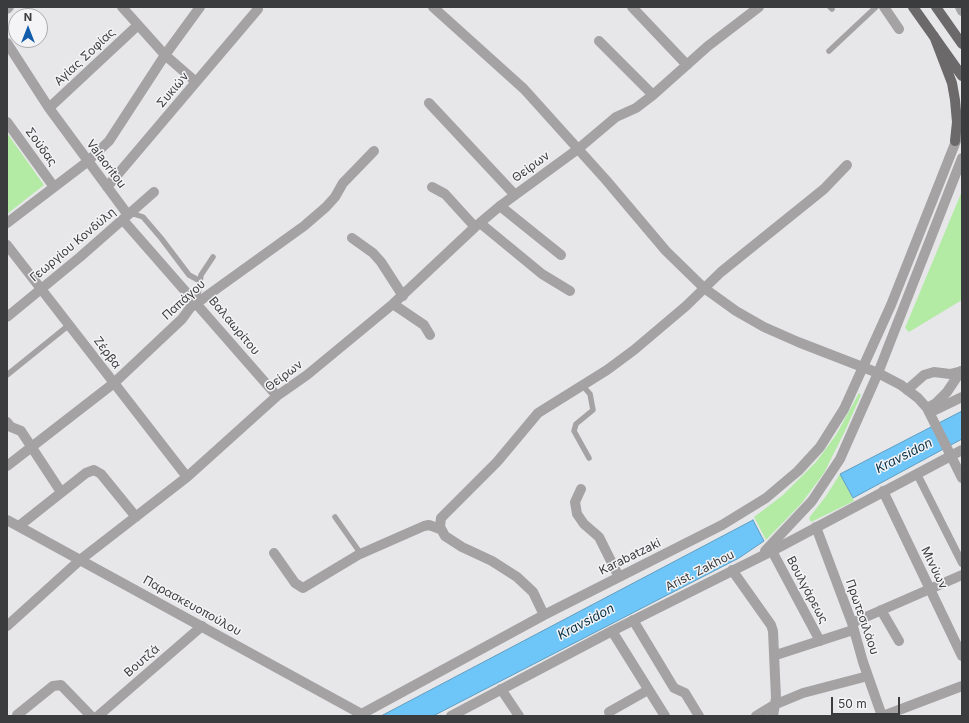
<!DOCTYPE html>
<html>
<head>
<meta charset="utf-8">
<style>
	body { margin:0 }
	#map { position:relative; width:969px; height:723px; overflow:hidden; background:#e7e7ea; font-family:Inter,sans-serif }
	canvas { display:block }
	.frame { position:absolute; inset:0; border:8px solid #3b3c3d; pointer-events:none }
	.north { position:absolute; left:8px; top:8px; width:40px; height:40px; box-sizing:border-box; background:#f4f4f7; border:1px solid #aaaaad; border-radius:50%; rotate:0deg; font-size:11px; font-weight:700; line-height:16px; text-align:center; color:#3b3c3d }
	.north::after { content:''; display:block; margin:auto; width:14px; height:18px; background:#115dac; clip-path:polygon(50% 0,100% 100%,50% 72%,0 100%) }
	.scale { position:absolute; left:831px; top:697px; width:69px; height:18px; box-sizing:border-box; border:2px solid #3b3c3d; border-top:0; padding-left:5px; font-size:12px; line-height:14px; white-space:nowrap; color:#3b3c3d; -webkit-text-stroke:3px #f4f4f7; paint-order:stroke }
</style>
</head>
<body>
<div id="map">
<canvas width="969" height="723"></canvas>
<div class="frame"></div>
<div class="north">N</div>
<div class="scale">50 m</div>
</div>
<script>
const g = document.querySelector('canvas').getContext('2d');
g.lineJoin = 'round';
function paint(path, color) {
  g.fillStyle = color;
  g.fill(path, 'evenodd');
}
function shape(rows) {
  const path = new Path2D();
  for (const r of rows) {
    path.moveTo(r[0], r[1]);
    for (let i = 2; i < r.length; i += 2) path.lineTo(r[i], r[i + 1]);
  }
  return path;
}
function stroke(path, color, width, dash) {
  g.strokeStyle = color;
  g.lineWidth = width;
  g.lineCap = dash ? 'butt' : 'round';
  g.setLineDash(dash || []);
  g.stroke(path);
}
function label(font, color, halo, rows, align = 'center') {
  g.font = font + ' Inter,sans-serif';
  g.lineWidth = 3;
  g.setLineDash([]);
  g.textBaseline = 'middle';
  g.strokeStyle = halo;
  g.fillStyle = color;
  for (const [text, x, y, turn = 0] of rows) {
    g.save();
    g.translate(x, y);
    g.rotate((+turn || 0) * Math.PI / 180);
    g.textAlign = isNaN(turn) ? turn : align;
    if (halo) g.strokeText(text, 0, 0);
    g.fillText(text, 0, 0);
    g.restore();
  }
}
const green = shape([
	[7,133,44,185,7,214],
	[962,191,962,300,909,332,905,328],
	[859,393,861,395,845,431,824,473,801,504,766,540,754,517,783,495,816,462,836,435],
	[840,474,854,501,811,522,809,518,826,496]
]);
const water = shape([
	[962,411,962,439,853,498,840,474,962,411],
	[753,520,764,541,739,558,433,716,381,716,753,520]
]);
const service = shape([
	[830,7,832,9],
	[829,51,876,7],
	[128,215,134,214,143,217,161,238,189,275,200,281],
	[197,302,201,275,213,257],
	[7,375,69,325],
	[582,385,590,394,593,410,576,424,574,431,589,458],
	[335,517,361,554]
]);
const pedestrian = shape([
	[917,474,962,563]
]);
const minor = shape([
	[122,7,165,55,196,82],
	[433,7,524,89,606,180,666,251,704,288,736,311,764,327,798,342,878,373,901,385,918,398,927,408,962,478],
	[632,7,687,65],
	[884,7,899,29],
	[960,7,962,11],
	[599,41,653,95],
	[7,43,49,108,128,215],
	[429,103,515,195],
	[49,108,138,25],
	[7,122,54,187],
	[107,187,258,9],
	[432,187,445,194,475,227],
	[500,206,561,255],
	[123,220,277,396],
	[7,223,87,162,109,141,165,55,200,7],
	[480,223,542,274,570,291],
	[352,238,373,253,381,262,403,296],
	[7,245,187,477],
	[393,304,424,325,430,335],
	[7,317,80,257,154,192],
	[907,390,924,375,934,372,950,374,962,371],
	[927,408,936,403,947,392,961,371],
	[931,412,962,397],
	[7,422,11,427,21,431,61,492],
	[7,466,114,383,182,319,190,308,304,226,326,207,335,197,343,183,374,151],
	[581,489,575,502,577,514,584,524,599,537,619,577],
	[883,491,962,656],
	[19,526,86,473,94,470,101,474,136,517],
	[816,527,852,623,863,662,882,716],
	[765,551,812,501,840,459,878,373,962,158],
	[772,551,820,641],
	[274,553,295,583,303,588,358,555,424,526,429,525,440,529],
	[80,560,187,477,277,396,307,375,393,304,475,227,500,206,578,149,616,117,636,108,653,95,708,46,759,7],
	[732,570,771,625,773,631,776,698,773,716],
	[881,610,899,641],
	[544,615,533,592,517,577,492,561,462,547,445,536,440,527,441,518,497,462,538,413,607,370,634,350,686,306,721,272,824,189,847,165],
	[633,620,674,688,685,693,699,716],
	[852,623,962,575],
	[612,631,665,716],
	[776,655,853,630],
	[501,689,519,716],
	[609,712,648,690],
	[17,715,53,686,61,685,91,716],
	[98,716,202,626],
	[358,716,544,615,722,525,766,498,798,471,820,447,844,409,891,305,962,126],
	[451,716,612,631,772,551,962,450],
	[756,716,774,705,803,693,868,676],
	[883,716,962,686]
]);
const tertiary = shape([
	[7,9,9,7],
	[7,520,365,716],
	[7,626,80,560]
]);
const primary = shape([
	[913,7,962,76],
	[936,7,962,44],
	[934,36,952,83,955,100,957,122,955,141]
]);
const streetNames = [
	["Αγίας Σοφίας",85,57,-43],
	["Συκιών",173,90,-50],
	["Σούδας",41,147,54],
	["Valaoritou",106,164,53],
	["Θείρων",531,167,-36],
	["Γεωργίου Κονδύλη",73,245,-40],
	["Παπάγου",184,300,-42],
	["Βαλαωρίτου",234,326,50],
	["Ζέρβα",107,353,53],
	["Θείρων",284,376,-37],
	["Karabatzaki",630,557,-26],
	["Μινύων",934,568,64],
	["Arist. Zakhou",700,571,-27],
	["Βουλγάρεως",807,590,62],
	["Παρασκευοπούλου",192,606,29],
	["Πρωτεσιλάου",862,617,71],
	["Βουτζά",142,661,-41]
];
const waterNames = [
	["Kravsidon",904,456,-27],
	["Kravsidon",586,622,-28]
];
paint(green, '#b3eba5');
paint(water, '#6ec6f8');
stroke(water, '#5f9dc0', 1);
stroke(service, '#a4a2a3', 5.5);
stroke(pedestrian, '#a4a2a3', 8);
stroke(minor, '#a4a2a3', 10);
stroke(tertiary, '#a4a2a3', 10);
stroke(primary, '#6c696a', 10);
label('12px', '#3b3c3d', '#f4f4f7', streetNames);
label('italic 13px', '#072f44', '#f4f4f7', waterNames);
</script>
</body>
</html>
